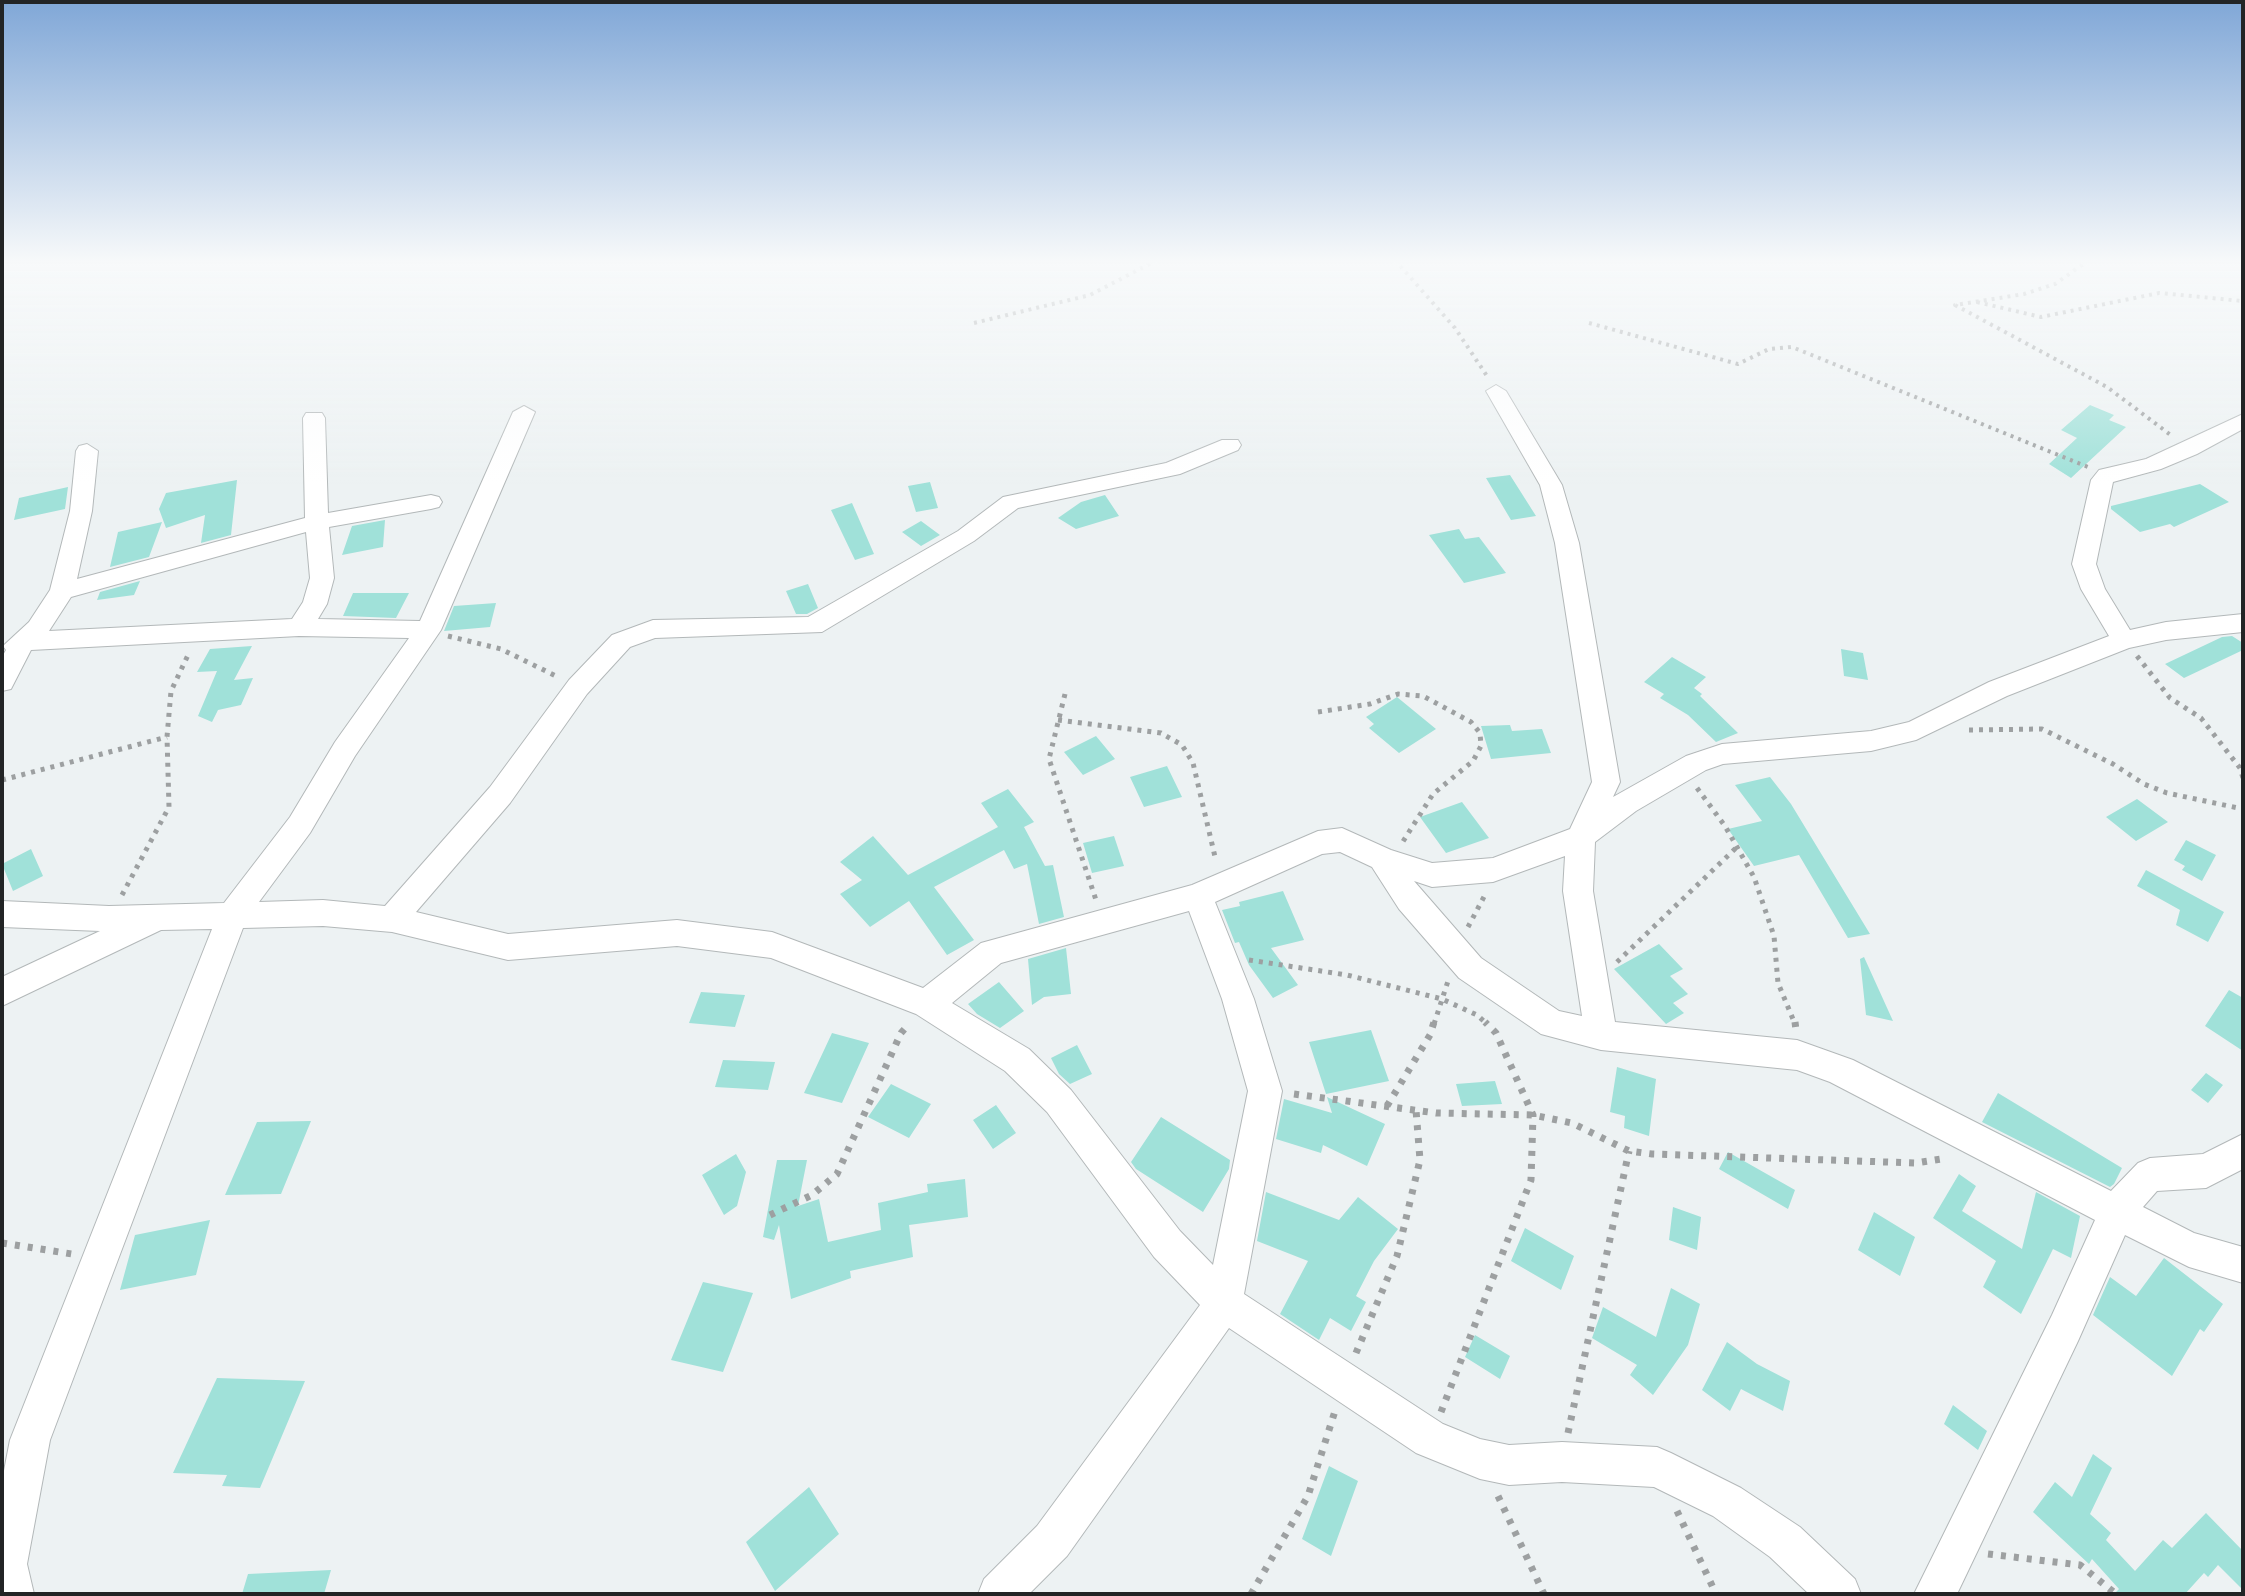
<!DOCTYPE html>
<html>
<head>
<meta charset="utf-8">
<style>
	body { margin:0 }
	#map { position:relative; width:2245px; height:1596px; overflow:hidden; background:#edf2f3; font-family:"Noto Sans",sans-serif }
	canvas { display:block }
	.frame { position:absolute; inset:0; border:4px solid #222425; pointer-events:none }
</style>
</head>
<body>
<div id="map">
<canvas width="2245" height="1596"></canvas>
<div class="frame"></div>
</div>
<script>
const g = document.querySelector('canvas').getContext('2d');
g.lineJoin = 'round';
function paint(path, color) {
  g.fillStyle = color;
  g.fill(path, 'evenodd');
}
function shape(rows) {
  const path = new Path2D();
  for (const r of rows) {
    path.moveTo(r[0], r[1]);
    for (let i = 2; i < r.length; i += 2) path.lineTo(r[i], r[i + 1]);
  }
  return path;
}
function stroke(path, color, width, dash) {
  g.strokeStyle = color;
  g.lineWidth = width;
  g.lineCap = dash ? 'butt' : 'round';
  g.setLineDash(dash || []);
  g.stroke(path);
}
const building = shape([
	[2090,405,2114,415,2109,420,2126,427,2071,478,2049,464,2077,438,2061,430],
	[1510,475,1536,516,1511,520,1486,478],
	[237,480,231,535,201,543,205,515,166,528,159,509,166,493],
	[930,482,938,508,916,512,908,486],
	[2200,484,2229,502,2174,527,2170,524,2140,532,2111,509,2111,506],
	[68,487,65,509,14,520,19,498],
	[1105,495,1119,516,1076,529,1058,518,1081,502],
	[852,503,874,554,855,560,831,510],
	[385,520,383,547,342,555,352,526],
	[921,521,940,535,921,546,902,532],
	[162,522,149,557,110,567,118,532],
	[1459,529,1465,539,1479,537,1506,573,1464,583,1429,535],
	[140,581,134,595,97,600,100,592],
	[808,584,818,608,807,614,796,614,786,591],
	[353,593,409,593,396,618,343,616],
	[496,603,490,627,444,631,454,606],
	[2232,636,2243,643,2243,650,2184,678,2165,664,2222,637],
	[252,646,234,680,253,678,241,705,218,710,212,722,198,716,217,671,197,672,210,649],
	[1841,649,1863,653,1868,680,1844,676],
	[1672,657,1706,677,1694,688,1702,694,1700,696,1738,733,1716,742,1688,715,1660,698,1664,694,1644,682],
	[1397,697,1436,729,1399,753,1369,728,1374,724,1366,717],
	[1510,725,1512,731,1542,729,1551,753,1491,759,1481,726],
	[1096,736,1115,759,1083,775,1064,752],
	[1167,766,1182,797,1144,807,1130,777],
	[1770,777,1791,804,1870,934,1848,938,1799,855,1754,866,1728,829,1762,821,1735,785],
	[1008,789,1034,822,1024,827,1045,866,1053,865,1064,917,1039,924,1027,864,1014,869,1004,850,934,887,974,940,947,955,909,901,870,927,840,894,862,880,840,862,873,836,908,875,998,827,981,803],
	[2137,799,2168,822,2136,841,2106,817],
	[1462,802,1489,838,1446,853,1420,817],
	[1114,836,1124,866,1092,873,1083,843],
	[2186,840,2216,855,2202,881,2182,870,2185,866,2174,860],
	[31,849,43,876,13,891,2,864],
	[2146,870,2224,912,2208,942,2176,925,2180,910,2137,886],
	[1283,891,1304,940,1271,948,1298,985,1273,998,1249,965,1239,942,1235,943,1222,910,1240,906,1239,902],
	[1659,944,1683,969,1670,976,1688,994,1673,1003,1684,1013,1666,1024,1614,969],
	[1066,948,1071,994,1044,997,1032,1005,1028,959],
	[1864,957,1893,1021,1866,1015,1860,959],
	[999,982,1024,1011,1000,1028,977,1014,968,1004],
	[2229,990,2243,998,2243,1051,2205,1026],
	[701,992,745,995,735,1027,689,1023],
	[1371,1030,1389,1081,1326,1094,1309,1042],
	[832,1033,869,1043,842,1103,804,1093],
	[1077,1045,1092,1074,1070,1084,1059,1074,1051,1058],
	[723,1060,775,1062,768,1090,715,1087],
	[1617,1067,1656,1079,1649,1136,1624,1128,1625,1116,1610,1112],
	[2206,1073,2223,1085,2208,1103,2191,1090],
	[1495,1081,1502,1104,1462,1106,1456,1084],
	[891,1084,931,1104,909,1138,868,1117],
	[1998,1093,2122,1168,2114,1184,2110,1187,1982,1122],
	[1327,1097,1385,1124,1367,1166,1323,1145,1321,1153,1276,1139,1284,1099,1332,1113],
	[996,1105,1016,1133,993,1149,973,1120],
	[1161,1117,1230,1160,1229,1169,1203,1212,1136,1169,1131,1162],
	[311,1121,281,1194,225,1195,257,1122],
	[1728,1152,1795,1190,1788,1209,1719,1169],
	[736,1154,746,1172,737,1206,724,1215,702,1175],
	[777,1160,807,1160,798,1206,819,1199,828,1242,881,1230,878,1203,928,1192,927,1184,965,1179,968,1217,909,1225,913,1257,850,1271,851,1278,791,1299,779,1225,774,1240,763,1237],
	[1959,1174,1976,1186,1962,1211,2022,1249,2036,1192,2080,1216,2071,1258,2053,1249,2021,1314,1983,1287,1996,1261,1933,1218],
	[1266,1192,1339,1220,1358,1197,1398,1229,1374,1261,1356,1296,1366,1302,1351,1331,1330,1318,1319,1340,1280,1314,1308,1261,1257,1241],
	[1673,1207,1701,1217,1697,1250,1669,1240],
	[1874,1212,1915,1237,1900,1276,1858,1250],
	[210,1220,196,1275,120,1290,135,1235],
	[1525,1228,1574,1256,1561,1290,1511,1261],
	[2164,1258,2223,1304,2204,1332,2200,1329,2172,1376,2093,1315,2110,1277,2136,1296],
	[703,1282,753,1293,723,1372,671,1360],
	[1671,1288,1700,1304,1688,1345,1653,1395,1630,1375,1637,1365,1592,1338,1603,1307,1656,1337],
	[1475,1335,1510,1356,1500,1379,1465,1357],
	[1727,1342,1757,1364,1790,1381,1783,1411,1741,1389,1730,1411,1702,1390],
	[217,1378,305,1381,260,1488,222,1486,227,1475,173,1473],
	[1953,1405,1987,1431,1978,1450,1944,1424],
	[2093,1454,2112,1468,2090,1514,2111,1533,2106,1540,2135,1571,2163,1540,2172,1548,2206,1513,2243,1551,2243,1590,2218,1565,2208,1577,2204,1573,2185,1594,2114,1594,2119,1589,2092,1559,2089,1564,2033,1512,2055,1482,2072,1497],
	[1329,1466,1358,1481,1331,1556,1302,1539],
	[809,1487,839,1534,775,1591,746,1542],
	[331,1570,324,1594,242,1594,248,1574]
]);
const pathFar2 = shape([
	[1395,260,1455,328,1487,376],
	[2089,260,2055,284,2024,294,1955,305,2107,387,2172,436],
	[1977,302,2041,317,2159,293,2243,301],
	[974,323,1090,295,1157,260],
	[1589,323,1738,364,1769,349,1792,347,2088,467]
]);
const pathFar1 = shape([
	[448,636,501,649,558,677],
	[2137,656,2170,698,2201,718,2240,768,2243,778],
	[1065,694,1049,759,1096,900],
	[1318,712,1370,704,1398,694,1423,696,1471,722,1480,733,1481,746,1473,761,1433,794,1402,843],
	[1058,720,1161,733,1182,745,1193,763,1216,861],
	[1969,730,2042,729,2113,764,2144,784,2167,793,2243,809],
	[2,780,167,737],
	[1697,788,1725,826,1754,877,1774,936,1778,983,1795,1024],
	[122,895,169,807,167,737,171,691,189,653],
	[1468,927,1486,893],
	[1249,960,1347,975,1442,999,1477,1015,1487,1024],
	[1617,962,1737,847],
	[1434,1024,1448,981]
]);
const path = shape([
	[1795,1022,1796,1030],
	[1294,1094,1436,1113,1533,1115,1572,1123,1629,1151,1652,1154,1916,1163,1947,1158],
	[1387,1106,1430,1035,1434,1022],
	[770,1215,812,1195,837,1174,901,1033,909,1024],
	[2,1243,72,1254],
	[1356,1353,1397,1256,1420,1160,1416,1110],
	[1441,1412,1531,1180,1533,1115,1496,1033,1485,1022],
	[1568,1433,1629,1151],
	[1498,1496,1544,1594],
	[1677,1511,1716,1594],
	[1988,1554,2080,1565,2116,1594],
	[1251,1594,1308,1496,1335,1411]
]);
const street = shape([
	[1496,385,1506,391,1562,485,1579,543,1620,782,1613,797,1686,756,1722,744,1871,731,1909,722,1989,682,2109,636,2081,589,2072,564,2091,480,2099,470,2146,459,2243,414,2243,429,2197,454,2161,469,2113,482,2096,564,2105,589,2130,630,2166,622,2243,614,2243,632,2166,640,2129,648,2007,696,1916,740,1871,751,1723,764,1706,770,1636,811,1595,842,1593,891,1615,1022,1797,1040,1853,1060,2111,1191,2138,1163,2150,1158,2203,1154,2243,1134,2243,1169,2206,1188,2157,1191,2143,1207,2194,1233,2243,1247,2243,1283,2189,1267,2125,1235,2078,1341,1957,1594,1914,1594,2052,1315,2095,1220,1830,1082,1797,1070,1601,1050,1541,1034,1459,978,1399,909,1372,867,1340,852,1322,854,1215,902,1254,999,1282,1091,1244,1294,1443,1424,1480,1439,1509,1445,1562,1442,1657,1447,1671,1453,1741,1488,1800,1527,1855,1579,1861,1594,1809,1594,1770,1557,1713,1516,1654,1487,1562,1482,1509,1485,1480,1479,1416,1453,1229,1328,1067,1556,1029,1594,978,1594,984,1579,1037,1526,1200,1305,1154,1257,1047,1112,1005,1071,916,1014,771,958,677,946,508,960,392,932,323,926,243,928,50,1440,27,1564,34,1594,2,1594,2,1481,10,1440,212,929,161,930,2,1006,2,977,100,931,2,927,2,901,109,906,224,903,290,817,335,742,409,638,299,636,31,650,11,689,2,691,2,657,6,650,3,646,29,622,50,590,70,511,76,451,79,446,87,444,98,451,92,511,77,579,305,518,303,418,306,413,322,413,325,418,328,513,431,495,439,497,442,502,439,507,431,509,329,527,334,578,327,604,318,619,420,621,513,412,524,406,535,412,441,630,355,756,310,833,259,902,323,900,385,906,490,787,569,680,612,635,653,620,808,617,958,531,1003,497,1166,463,1222,440,1238,440,1241,445,1238,450,1180,474,1018,508,974,541,822,632,655,638,630,647,587,694,510,803,416,912,508,934,677,920,772,932,923,988,981,943,1192,885,1318,831,1342,828,1391,850,1432,863,1493,858,1570,829,1592,782,1555,543,1540,485,1486,391,1496,385],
	[306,532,310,578,303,602,292,619,49,631,71,597,306,532],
	[1565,856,1563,891,1582,1016,1559,1011,1481,958,1414,881,1432,887,1493,882,1565,856],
	[1189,911,1222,999,1248,1091,1213,1265,1180,1231,1071,1090,1029,1049,952,1003,1001,963,1189,911]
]);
paint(building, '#a0e1d9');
stroke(street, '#b3b8b9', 2);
stroke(pathFar2, '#9da0a1', 4, [3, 5]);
stroke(pathFar1, '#9da0a1', 5, [4, 6]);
stroke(path, '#9da0a1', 7, [5, 8]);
paint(street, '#fff');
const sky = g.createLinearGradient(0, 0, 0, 484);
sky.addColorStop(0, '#80a7d7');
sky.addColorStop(0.54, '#f7f9fa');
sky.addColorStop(1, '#f7f9fa00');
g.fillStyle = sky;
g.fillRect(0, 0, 2245, 484);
</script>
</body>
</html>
